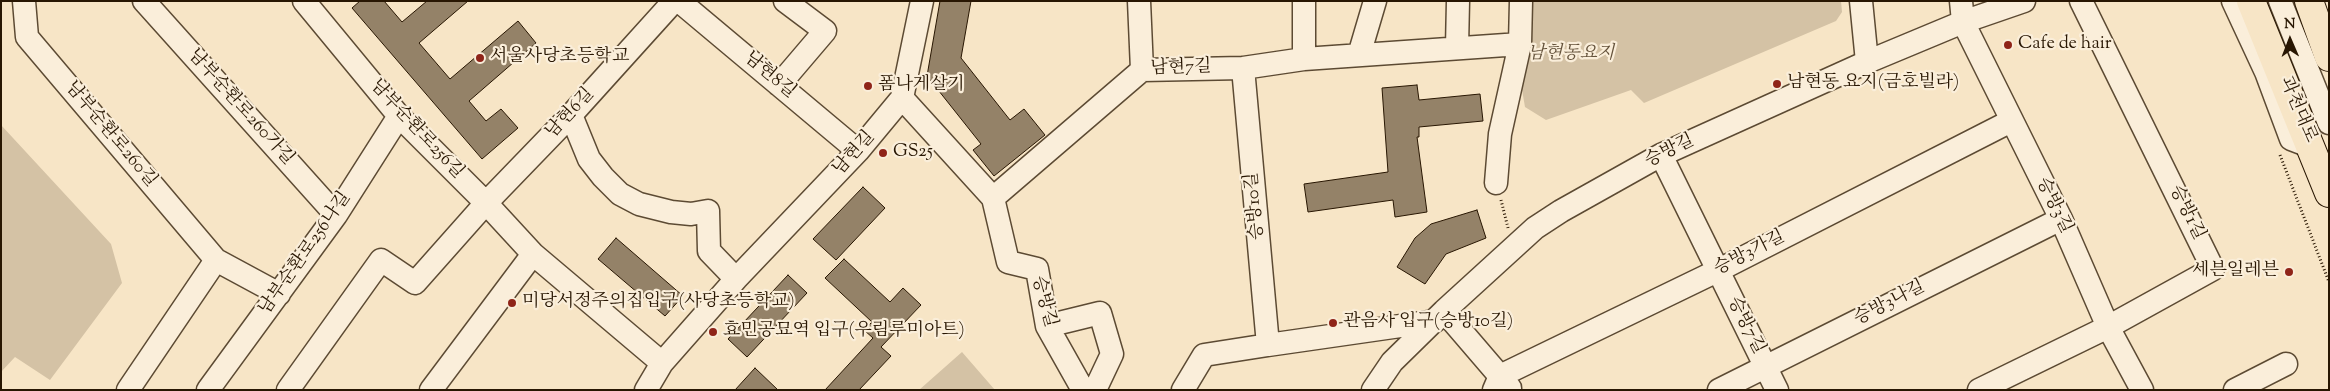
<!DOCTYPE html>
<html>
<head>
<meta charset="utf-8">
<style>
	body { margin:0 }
	#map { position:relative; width:2330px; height:391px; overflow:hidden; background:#f7e5c6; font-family:"Sorts Mill Goudy",serif }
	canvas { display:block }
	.frame { position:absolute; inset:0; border:2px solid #281602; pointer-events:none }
	.north { position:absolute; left:2265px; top:15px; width:50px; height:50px; -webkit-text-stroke:4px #faeeda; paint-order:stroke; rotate:359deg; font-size:14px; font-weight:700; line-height:20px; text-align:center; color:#281602 }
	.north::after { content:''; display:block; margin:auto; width:18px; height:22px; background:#281602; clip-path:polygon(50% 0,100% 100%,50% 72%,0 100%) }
</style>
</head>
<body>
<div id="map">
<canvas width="2330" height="391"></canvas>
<div class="frame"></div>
<div class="north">N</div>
</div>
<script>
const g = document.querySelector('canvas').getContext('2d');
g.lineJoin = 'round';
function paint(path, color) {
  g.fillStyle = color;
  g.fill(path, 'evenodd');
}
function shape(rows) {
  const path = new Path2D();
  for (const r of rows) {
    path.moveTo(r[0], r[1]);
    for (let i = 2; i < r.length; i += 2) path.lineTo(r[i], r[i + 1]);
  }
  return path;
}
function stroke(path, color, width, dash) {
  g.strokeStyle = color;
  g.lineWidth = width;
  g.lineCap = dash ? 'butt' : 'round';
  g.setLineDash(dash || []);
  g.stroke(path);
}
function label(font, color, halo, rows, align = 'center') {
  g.font = font + ' "Sorts Mill Goudy","Noto Serif KR",serif';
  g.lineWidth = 4.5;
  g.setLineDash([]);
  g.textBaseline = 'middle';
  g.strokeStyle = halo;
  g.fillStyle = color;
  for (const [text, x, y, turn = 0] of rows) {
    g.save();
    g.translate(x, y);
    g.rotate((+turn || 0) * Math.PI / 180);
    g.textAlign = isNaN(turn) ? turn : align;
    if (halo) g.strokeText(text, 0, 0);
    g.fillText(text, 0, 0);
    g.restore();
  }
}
const green = shape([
	[1521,1,1841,1,1842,12,1836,21,1644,103,1631,90,1546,120,1525,107,1517,61],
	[1,125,111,244,122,283,50,380,15,357,1,372],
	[962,352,995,390,919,390]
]);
const building = shape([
	[360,1,384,1,402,22,427,1,468,1,419,43,450,79,518,21,536,43,469,101,486,121,501,109,518,128,482,159,352,8,360,1],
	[940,1,971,1,961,58,1010,120,1024,109,1045,135,994,176,973,150,981,144,927,76,940,1],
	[1417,85,1419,100,1480,94,1483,121,1419,127,1419,137,1417,137,1427,212,1395,217,1393,200,1308,212,1304,184,1388,172,1382,88,1417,85],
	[863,187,885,208,836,260,813,239,863,187],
	[1477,210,1486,238,1446,254,1425,284,1397,267,1415,238,1431,224,1477,210],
	[616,238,683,296,665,316,598,259,616,238],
	[844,259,890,302,903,288,921,305,881,347,891,356,859,390,825,390,873,338,864,330,872,322,825,278,844,259],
	[788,275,807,293,747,357,728,339,788,275],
	[755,368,778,390,735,390,755,368]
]);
const path = shape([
	[2280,155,2329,282],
	[1501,200,1508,228]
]);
const minor = shape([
	[24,1,27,37,216,260,128,390],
	[144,1,336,215],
	[304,1,399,116,486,203,533,254,662,363],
	[679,1,858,151],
	[1139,1,1142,70],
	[1304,1,1304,59],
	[1861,1,1867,62],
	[1961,1,1963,22,2061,219,2108,327,2142,390],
	[2233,1,2266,72,2291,139,2312,147],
	[2280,1,2329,123],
	[1457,47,1458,1],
	[1359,55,1375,1],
	[1243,68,1268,345,1435,321],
	[779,85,825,31,785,1],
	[902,98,993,198,1142,70,1243,68,1304,59,1520,44,1521,1],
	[571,115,589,159,603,177,620,194,639,204,671,212,691,214,708,211,709,251,736,279],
	[1661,155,1777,390],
	[1496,183,1500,134,1520,44],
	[993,198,1008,262,1037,269,1047,326,1083,390],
	[216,260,279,294],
	[1444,311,1510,388],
	[1047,326,1100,313,1112,354,1095,390],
	[208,390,336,215,399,116],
	[288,390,381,260,415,283,486,203,571,115,674,1],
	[431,390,533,254],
	[646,390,662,363,736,279,858,151,902,98,922,1],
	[1183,390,1204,355,1268,345],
	[1373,390,1392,362,1444,311,1535,228,1561,211,1661,155,1867,62,1963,22,2024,1],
	[1494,390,1500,376,1717,271,2011,121],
	[1719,390,2061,219],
	[1979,390,2108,327,2213,269,2081,1],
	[2235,390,2286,364]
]);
const major = shape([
	[2251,1,2329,193],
	[2309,1,2329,57]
]);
const markers = [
	[2008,45,5,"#8f2418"],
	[480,58,5,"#8f2418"],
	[1777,84,5,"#8f2418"],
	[868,86,5,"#8f2418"],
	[883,153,5,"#8f2418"],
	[2289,272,5,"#8f2418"],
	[512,303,5,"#8f2418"],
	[1333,323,5,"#8f2418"],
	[713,332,5,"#8f2418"]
];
const poiNames = [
	["Cafe de hair",2018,45],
	["서울사당초등학교",490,58],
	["남현동 요지(금호빌라)",1787,84],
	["폼나게살기",878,86],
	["GS25",893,153],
	["세븐일레븐",2279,272,"right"],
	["미당서정주의집입구(사당초등학교)",522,303],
	["관음사 입구(승방10길)",1343,323],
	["효민공묘역 입구(우림루미아트)",723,332]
];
const parkNames = [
	["남현동요지",1571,55]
];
const streetNames = [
	["남현7길",1181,69,-2],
	["남현8길",769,76,40],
	["남부순환로260가길",240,108,48],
	["과천대로",2297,110,67],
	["남현6길",571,114,-47],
	["남부순환로256길",416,130,47],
	["남부순환로260길",110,135,50],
	["승방길",1670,152,-26],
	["남현길",855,154,-48],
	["승방10길",1256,206,-95],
	["승방3길",2053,206,64],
	["승방1길",2186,213,64],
	["남부순환로256나길",306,254,-55],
	["승방3가길",1750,254,-27],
	["승방길",1043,302,75],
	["승방3나길",1890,304,-27],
	["승방7길",1745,326,63]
];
paint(green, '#d4c2a5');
paint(building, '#948268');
stroke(building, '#281602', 1);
stroke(minor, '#5c4a33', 25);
stroke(major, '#281602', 30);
stroke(path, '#281602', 3, [1, 2.5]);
stroke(minor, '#faeeda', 22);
stroke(major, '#f7e5c6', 28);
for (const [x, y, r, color] of markers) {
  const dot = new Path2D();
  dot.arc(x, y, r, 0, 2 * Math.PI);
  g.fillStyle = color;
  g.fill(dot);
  stroke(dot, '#faeeda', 2);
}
label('18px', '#281602', '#faeeda', poiNames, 'left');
label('italic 18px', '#64523b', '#faeeda', parkNames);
label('18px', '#281602', '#faeeda', streetNames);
</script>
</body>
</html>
